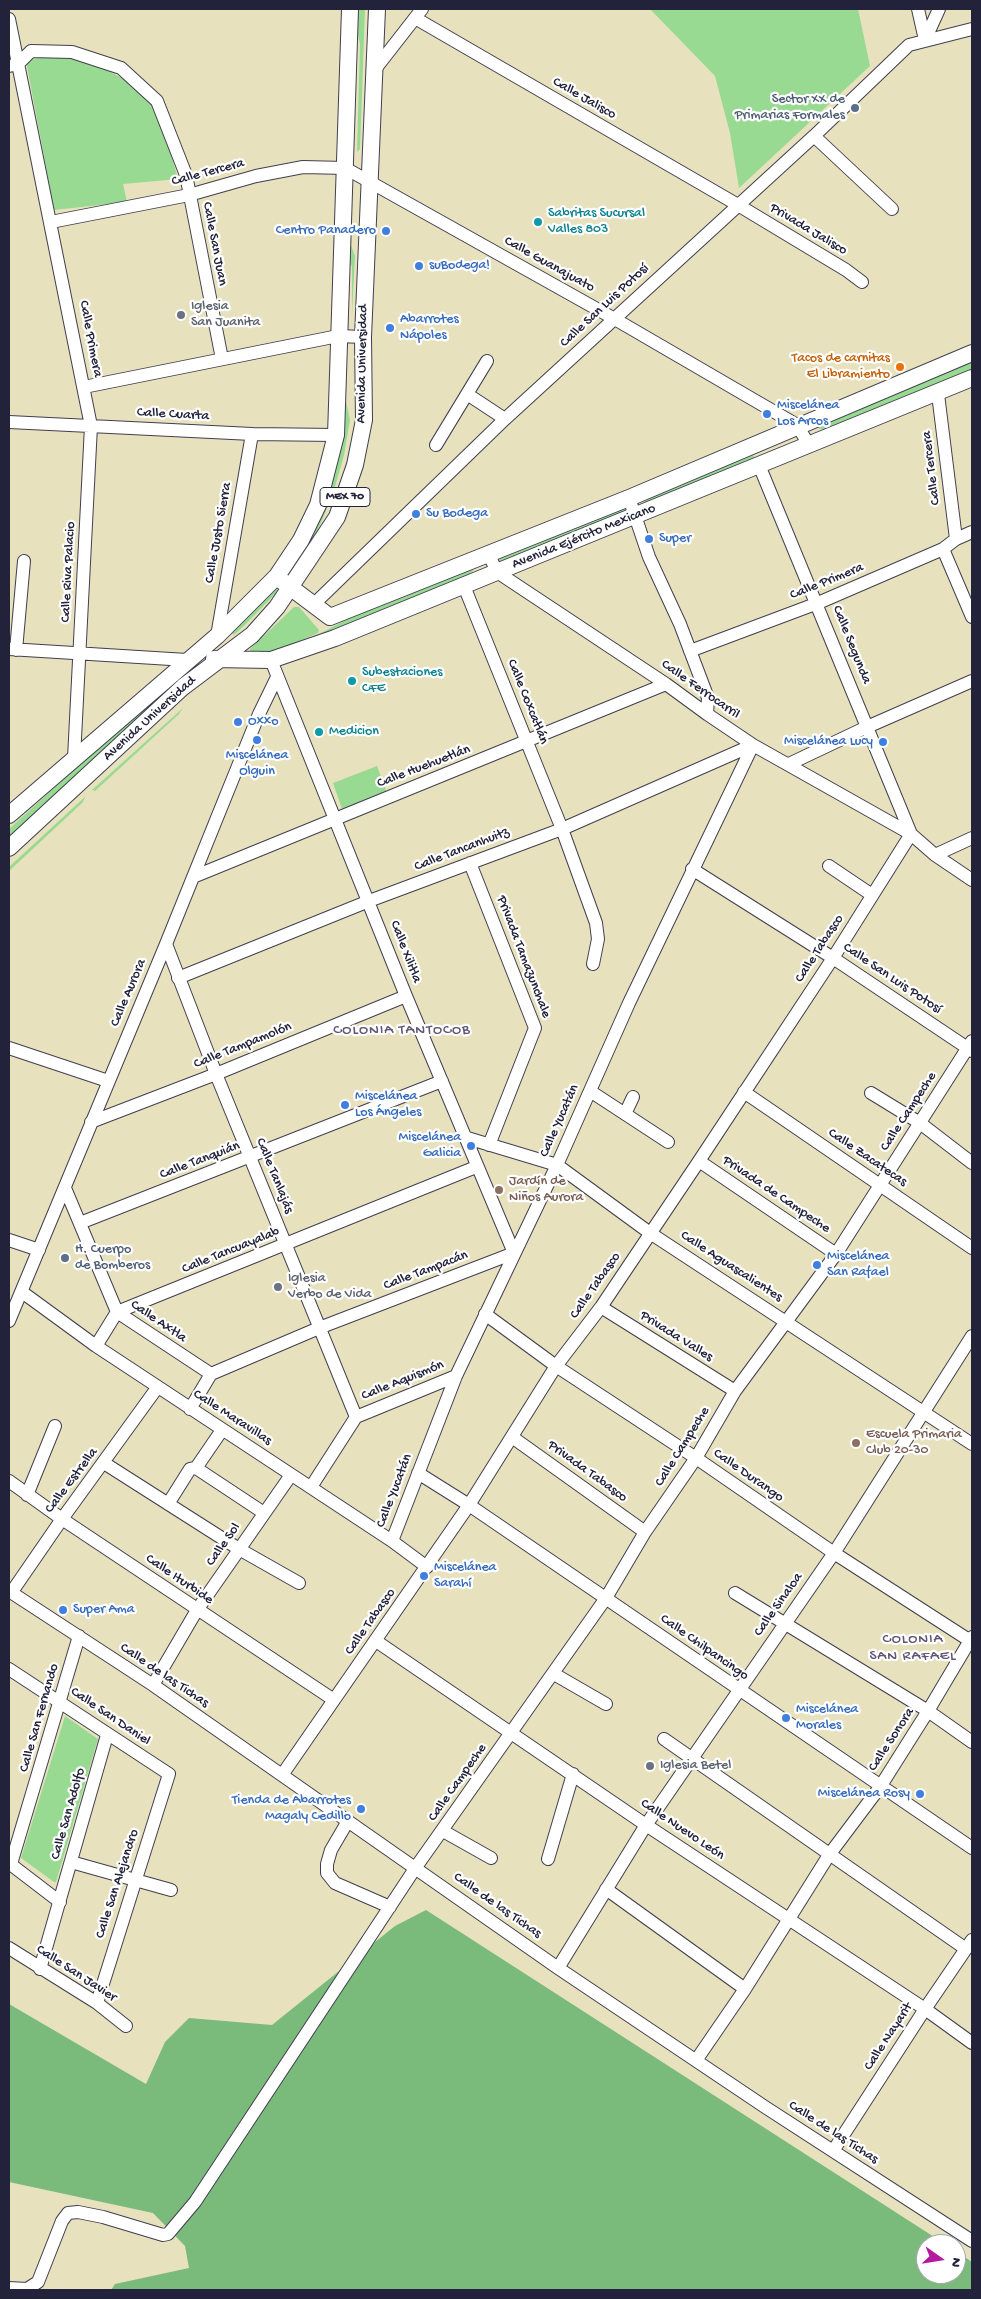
<!DOCTYPE html>
<html>
<head>
<meta charset="utf-8">
<style>
	body { margin:0 }
	#map { position:relative; width:981px; height:2299px; overflow:hidden; background:#e7e1be; font-family:"Gochi Hand",sans-serif }
	canvas { display:block }
	.frame { position:absolute; inset:0; border:10px solid #22223b; pointer-events:none }
	.north { position:absolute; left:916px; top:2234px; width:50px; height:50px; box-sizing:border-box; background:#fff; border:1px solid #a7a7b1; border-radius:50%; rotate:103deg; font-size:14px; font-weight:700; line-height:20px; text-align:center; color:#22223b }
	.north::after { content:''; display:block; margin:auto; width:18px; height:22px; background:#b5179e; clip-path:polygon(50% 0,100% 100%,50% 72%,0 100%) }
</style>
</head>
<body>
<div id="map">
<canvas width="981" height="2299"></canvas>
<div class="frame"></div>
<div class="north">N</div>
</div>
<script>
const g = document.querySelector('canvas').getContext('2d');
g.lineJoin = 'round';
function paint(path, color) {
  g.fillStyle = color;
  g.fill(path, 'evenodd');
}
function shape(rows) {
  const path = new Path2D();
  for (const r of rows) {
    path.moveTo(r[0], r[1]);
    for (let i = 2; i < r.length; i += 2) path.lineTo(r[i], r[i + 1]);
  }
  return path;
}
function stroke(path, color, width, dash) {
  g.strokeStyle = color;
  g.lineWidth = width;
  g.lineCap = dash ? 'butt' : 'round';
  g.setLineDash(dash || []);
  g.stroke(path);
}
function label(font, color, halo, rows, align = 'center') {
  g.font = font + ' "Gochi Hand",sans-serif';
  g.lineWidth = 4.5;
  g.setLineDash([]);
  g.textBaseline = 'middle';
  g.strokeStyle = halo;
  g.fillStyle = color;
  for (const [text, x, y, turn = 0] of rows) {
    g.save();
    g.translate(x, y);
    g.rotate((+turn || 0) * Math.PI / 180);
    g.textAlign = isNaN(turn) ? turn : align;
    if (halo) g.strokeText(text, 0, 0);
    g.fillText(text, 0, 0);
    g.restore();
  }
}
const green = shape([
	[356,9,365,9,360,149,357,152,360,44,356,27],
	[650,9,858,9,870,66,739,188,730,133,715,76],
	[43,57,78,59,107,70,131,83,153,105,165,132,178,179,123,184,127,202,54,210,26,61],
	[351,197,351,245,355,256,352,314,352,267,347,254],
	[972,362,972,371,825,429,819,429,818,427,823,423],
	[345,396,350,420,344,455,333,494,317,532,295,567,290,571,315,530,324,508],
	[753,455,755,458,644,504,645,499],
	[627,507,628,512,500,564,499,558],
	[474,567,472,573,355,622,319,634,353,616],
	[276,589,278,591,245,625,234,635,232,633],
	[294,607,299,607,319,630,318,633,262,657,250,654,250,649],
	[171,682,174,683,9,839,9,829],
	[183,708,179,714,95,791,92,790],
	[377,766,387,793,342,809,333,783],
	[86,796,82,803,9,871,9,867],
	[65,1716,98,1739,56,1882,54,1882,21,1858]
]);
const forest = shape([
	[426,1910,945,2244,926,2244,926,2274,956,2274,956,2251,972,2262,972,2290,111,2290,115,2284,189,2268,185,2246,153,2213,9,2182,9,2004,146,2084,165,2042,189,2018,272,2025,395,1926]
]);
const minor = shape([
	[918,9,925,40],
	[415,18,738,205,846,270,862,282],
	[9,19,91,426,74,758],
	[925,40,939,9],
	[9,66,18,64,31,51,72,52,121,68,157,101,186,175,222,359],
	[376,68,422,9],
	[814,136,892,209],
	[51,222,189,195,256,176,303,167,345,168,613,318,797,425,809,445],
	[84,387,338,336,363,337],
	[467,394,505,419],
	[938,394,956,539],
	[9,422,252,434,336,435],
	[436,445,487,361],
	[759,465,911,834],
	[629,498,649,557,680,624,708,698,707,714],
	[943,549,972,617],
	[488,553,497,572,666,684,707,714,753,745,911,834,935,855,972,880],
	[464,586,562,829,596,923,598,939,593,964],
	[313,605,505,419,814,136,909,45,972,29],
	[217,636,252,434],
	[9,649,187,660],
	[16,650,24,561],
	[690,651,818,603,943,549,956,539,972,532],
	[789,764,867,727,972,681],
	[935,855,972,838],
	[470,863,535,1028,489,1145],
	[829,866,872,895],
	[692,869,833,958,972,1051],
	[193,877,666,684],
	[166,944,216,1074,356,1417],
	[178,978,369,901,562,829,753,745],
	[9,1048,108,1081],
	[590,1091,668,1142],
	[744,1092,972,1248],
	[871,1093,920,1123,972,1163],
	[625,1114,633,1097],
	[91,1122,216,1074,406,996],
	[464,1137,557,1165,650,1233,972,1444],
	[699,1161,836,1254],
	[65,1188,117,1312,211,1374],
	[80,1223,442,1081],
	[9,1240,39,1250],
	[22,1292,96,1346,392,1541,427,1567],
	[601,1307,735,1391],
	[485,1314,556,1366,696,1458,834,1553,972,1642],
	[9,1321,166,944,259,714,277,677],
	[96,1346,117,1312,476,1167],
	[211,1374,319,1328,514,1253,406,996,271,660],
	[190,1409,211,1374],
	[512,1437,645,1532],
	[104,1463,239,1549,299,1583],
	[196,1468,264,1513],
	[418,1473,469,1505,972,1848],
	[9,1481,62,1519,334,1700],
	[311,1487,356,1417,456,1376],
	[27,1495,55,1426],
	[168,1504,190,1469,196,1468,222,1430],
	[392,1541,456,1376,557,1165,629,1003,753,745],
	[9,1591,153,1685,558,1968,765,2107,972,2241],
	[11,1593,62,1519,157,1388],
	[735,1593,928,1711,972,1742],
	[376,1641,646,1825,925,2009,972,2043],
	[9,1669,169,1774,97,2003],
	[554,1674,606,1704],
	[153,1685,197,1610,291,1475],
	[664,1739,966,1949],
	[282,1775,469,1505,556,1366,601,1307,699,1161,833,958,911,834],
	[348,1821,331,1850,327,1864,327,1873,335,1883,390,1907],
	[443,1831,491,1858],
	[548,1859,573,1774],
	[71,1862,171,1890],
	[9,1863,60,1902],
	[11,1864,79,1636],
	[606,1889,745,1989],
	[9,1948,97,2003,126,2026],
	[558,1968,646,1825,834,1553,972,1336],
	[40,1969,107,1735],
	[697,2059,745,1989,829,1855,880,1787,928,1711,972,1637],
	[833,2151,925,2009,972,1940],
	[9,2288,27,2289,38,2282,62,2221,68,2213,78,2212,103,2217,163,2235,168,2234,195,2202,416,1867,606,1598,645,1532,696,1458,735,1391,836,1254,972,1041]
]);
const major = shape([
	[282,581,330,617,629,498,972,353],
	[214,659,271,660,335,638,972,378],
	[9,815,217,636,277,576,301,540,318,505,336,435,350,9],
	[9,848,183,687,252,635,277,607,337,517,355,465,364,420,363,337,377,9]
]);
const markers = [
	[855,108,5,"#5c6f8a"],
	[538,222,5,"#0f9aa8"],
	[386,231,5,"#3f7fe0"],
	[419,266,5,"#3f7fe0"],
	[181,315,5,"#6b7280"],
	[390,328,5,"#3f7fe0"],
	[900,367,5,"#e8710a"],
	[767,414,5,"#3f7fe0"],
	[416,514,5,"#3f7fe0"],
	[649,539,5,"#3f7fe0"],
	[352,681,5,"#0f9aa8"],
	[238,722,5,"#3f7fe0"],
	[319,732,5,"#0f9aa8"],
	[257,740,5,"#3f7fe0"],
	[883,742,5,"#3f7fe0"],
	[345,1105,5,"#3f7fe0"],
	[471,1146,5,"#3f7fe0"],
	[499,1190,5,"#8d6e63"],
	[65,1258,5,"#5c6f8a"],
	[817,1265,5,"#3f7fe0"],
	[278,1287,5,"#6b7280"],
	[856,1443,5,"#8d6e63"],
	[424,1576,5,"#3f7fe0"],
	[63,1610,5,"#3f7fe0"],
	[786,1718,5,"#3f7fe0"],
	[650,1766,5,"#6b7280"],
	[920,1794,5,"#3f7fe0"],
	[361,1809,5,"#3f7fe0"]
];
const shields = [
	[345,497,50]
];
const shieldNames = [
	["MEX 70",345,497]
];
const streetNames = [
	["Calle Jalisco",584,99,30],
	["Calle Tercera",208,173,-15],
	["Privada Jalisco",808,230,31],
	["Calle San Juan",214,244,79],
	["Calle Guanajuato",549,265,29],
	["Calle San Luis Potosí",605,306,-43],
	["Calle Primera",90,339,79],
	["Avenida Universidad",363,364,-89],
	["Calle Cuarta",173,415,3],
	["Calle Tercera",932,468,-97],
	["Calle Justo Sierra",219,533,-80],
	["Avenida Ejército Mexicano",584,537,-22],
	["Calle Riva Palacio",69,572,-87],
	["Calle Primera",827,582,-22],
	["Calle Segunda",851,645,68],
	["Calle Ferrocarril",700,690,35],
	["Calle Coxcatlán",527,702,68],
	["Avenida Universidad",150,719,-42],
	["Calle Huehuetlán",424,767,-21],
	["Calle Tancanhuitz",462,850,-21],
	["Calle Tabasco",820,949,-57],
	["Calle Xilitla",405,952,69],
	["Privada Tamazunchale",523,957,69],
	["Calle San Luis Potosí",892,979,34],
	["Calle Aurora",129,993,-67],
	["Calle Tampamolón",243,1046,-22],
	["Calle Campeche",909,1112,-57],
	["Calle Yucatán",560,1121,-66],
	["Calle Zacatecas",867,1158,34],
	["Calle Tanquián",200,1161,-21],
	["Calle Tanlajás",274,1176,68],
	["Privada de Campeche",776,1195,34],
	["Calle Tancuayalab",231,1251,-22],
	["Calle Aguascalientes",731,1267,33],
	["Calle Tampacán",426,1271,-21],
	["Calle Tabasco",596,1286,-55],
	["Calle Axtla",158,1322,34],
	["Privada Valles",676,1337,32],
	["Calle Aquismón",403,1381,-22],
	["Calle Maravillas",232,1418,33],
	["Calle Campeche",683,1447,-58],
	["Privada Tabasco",587,1472,36],
	["Calle Durango",748,1476,35],
	["Calle Estrella",72,1481,-53],
	["Calle Yucatán",395,1491,-69],
	["Calle Sol",224,1545,-55],
	["Calle Iturbide",179,1580,34],
	["Calle Sinaloa",779,1605,-55],
	["Calle Tabasco",371,1622,-55],
	["Calle Chilpancingo",704,1648,35],
	["Calle de las Tichas",164,1676,34],
	["Calle San Daniel",110,1717,34],
	["Calle San Fernando",40,1718,-74],
	["Calle Sonora",892,1740,-57],
	["Calle Campeche",458,1783,-55],
	["Calle San Adolfo",69,1814,-74],
	["Calle Nuevo León",682,1830,34],
	["Calle San Alejandro",118,1884,-72],
	["Calle de las Tichas",497,1906,35],
	["Calle San Javier",76,1974,33],
	["Calle Nayarit",889,2037,-57],
	["Calle de las Tichas",833,2133,33]
];
const serviceNames = [
	["Sector XX de",845,100],
	["Primarias Formales",845,116],
	["H. Cuerpo",75,1250,"left"],
	["de Bomberos",75,1266,"left"]
];
const cultureNames = [
	["Sabritas Sucursal",548,214],
	["Valles 803",548,230],
	["Subestaciones",362,673],
	["CFE",362,689],
	["Medicion",329,732]
];
const shopNames = [
	["Centro Panadero",376,231,"right"],
	["suBodega!",429,266],
	["Abarrotes",400,320],
	["Nápoles",400,336],
	["Miscelánea",777,406],
	["Los Arcos",777,422],
	["Su Bodega",426,514],
	["Super",659,539],
	["Oxxo",248,722],
	["Miscelánea Lucy",873,742,"right"],
	["Miscelánea",257,756,"center"],
	["Olguin",257,772,"center"],
	["Miscelánea",355,1097],
	["Los Ángeles",355,1113],
	["Miscelánea",461,1138,"right"],
	["Galicia",461,1154,"right"],
	["Miscelánea",827,1257],
	["San Rafael",827,1273],
	["Miscelánea",434,1568],
	["Sarahí",434,1584],
	["Super Ama",73,1610],
	["Miscelánea",796,1710],
	["Morales",796,1726],
	["Miscelánea Rosy",910,1794,"right"],
	["Tienda de Abarrotes",351,1801,"right"],
	["Magaly Cedillo",351,1817,"right"]
];
const worshipNames = [
	["Iglesia",191,307],
	["San Juanita",191,323],
	["Iglesia",288,1279],
	["Verbo de Vida",288,1295],
	["Iglesia Betel",660,1766]
];
const foodNames = [
	["Tacos de carnitas",890,359],
	["El Libramiento",890,375]
];
const educationNames = [
	["Jardín de",509,1182],
	["Niños Aurora",509,1198],
	["Escuela Primaria",866,1435],
	["Club 20-30",866,1451]
];
const neighbourhoodNames = [
	["COLONIA TANTOCOB",402,1031],
	["COLONIA",913,1640],
	["SAN RAFAEL",913,1657]
];
paint(green, '#98da91');
paint(forest, '#7aba7b');
stroke(minor, '#403f4f', 14);
stroke(major, '#403f4f', 18);
stroke(minor, '#fff', 12);
stroke(major, '#fff', 16);
for (const [x, y, r, color] of markers) {
  const dot = new Path2D();
  dot.arc(x, y, r, 0, 2 * Math.PI);
  g.fillStyle = color;
  g.fill(dot);
  stroke(dot, '#fff', 2);
}
for (const [x, y, w] of shields) {
  const box = new Path2D();
  box.roundRect(x - w / 2, y - 9.5, w, 19, 4);
  g.fillStyle = '#fff';
  g.fill(box);
  stroke(box, '#22223b', 1);
}
label('bold 12px', '#22223b', null, shieldNames);
label('14px', '#22223b', '#fff', streetNames);
label('14px', '#4e5e75', '#fff', serviceNames, 'right');
label('14px', '#0d838f', '#fff', cultureNames, 'left');
label('14px', '#366cbe', '#fff', shopNames, 'left');
label('14px', '#5b616d', '#fff', worshipNames, 'left');
label('14px', '#c56008', '#fff', foodNames, 'right');
label('14px', '#785e54', '#fff', educationNames, 'left');
g.letterSpacing = '1px';
label('15px', '#615574', '#fff', neighbourhoodNames);
g.letterSpacing = '0px';
</script>
</body>
</html>
